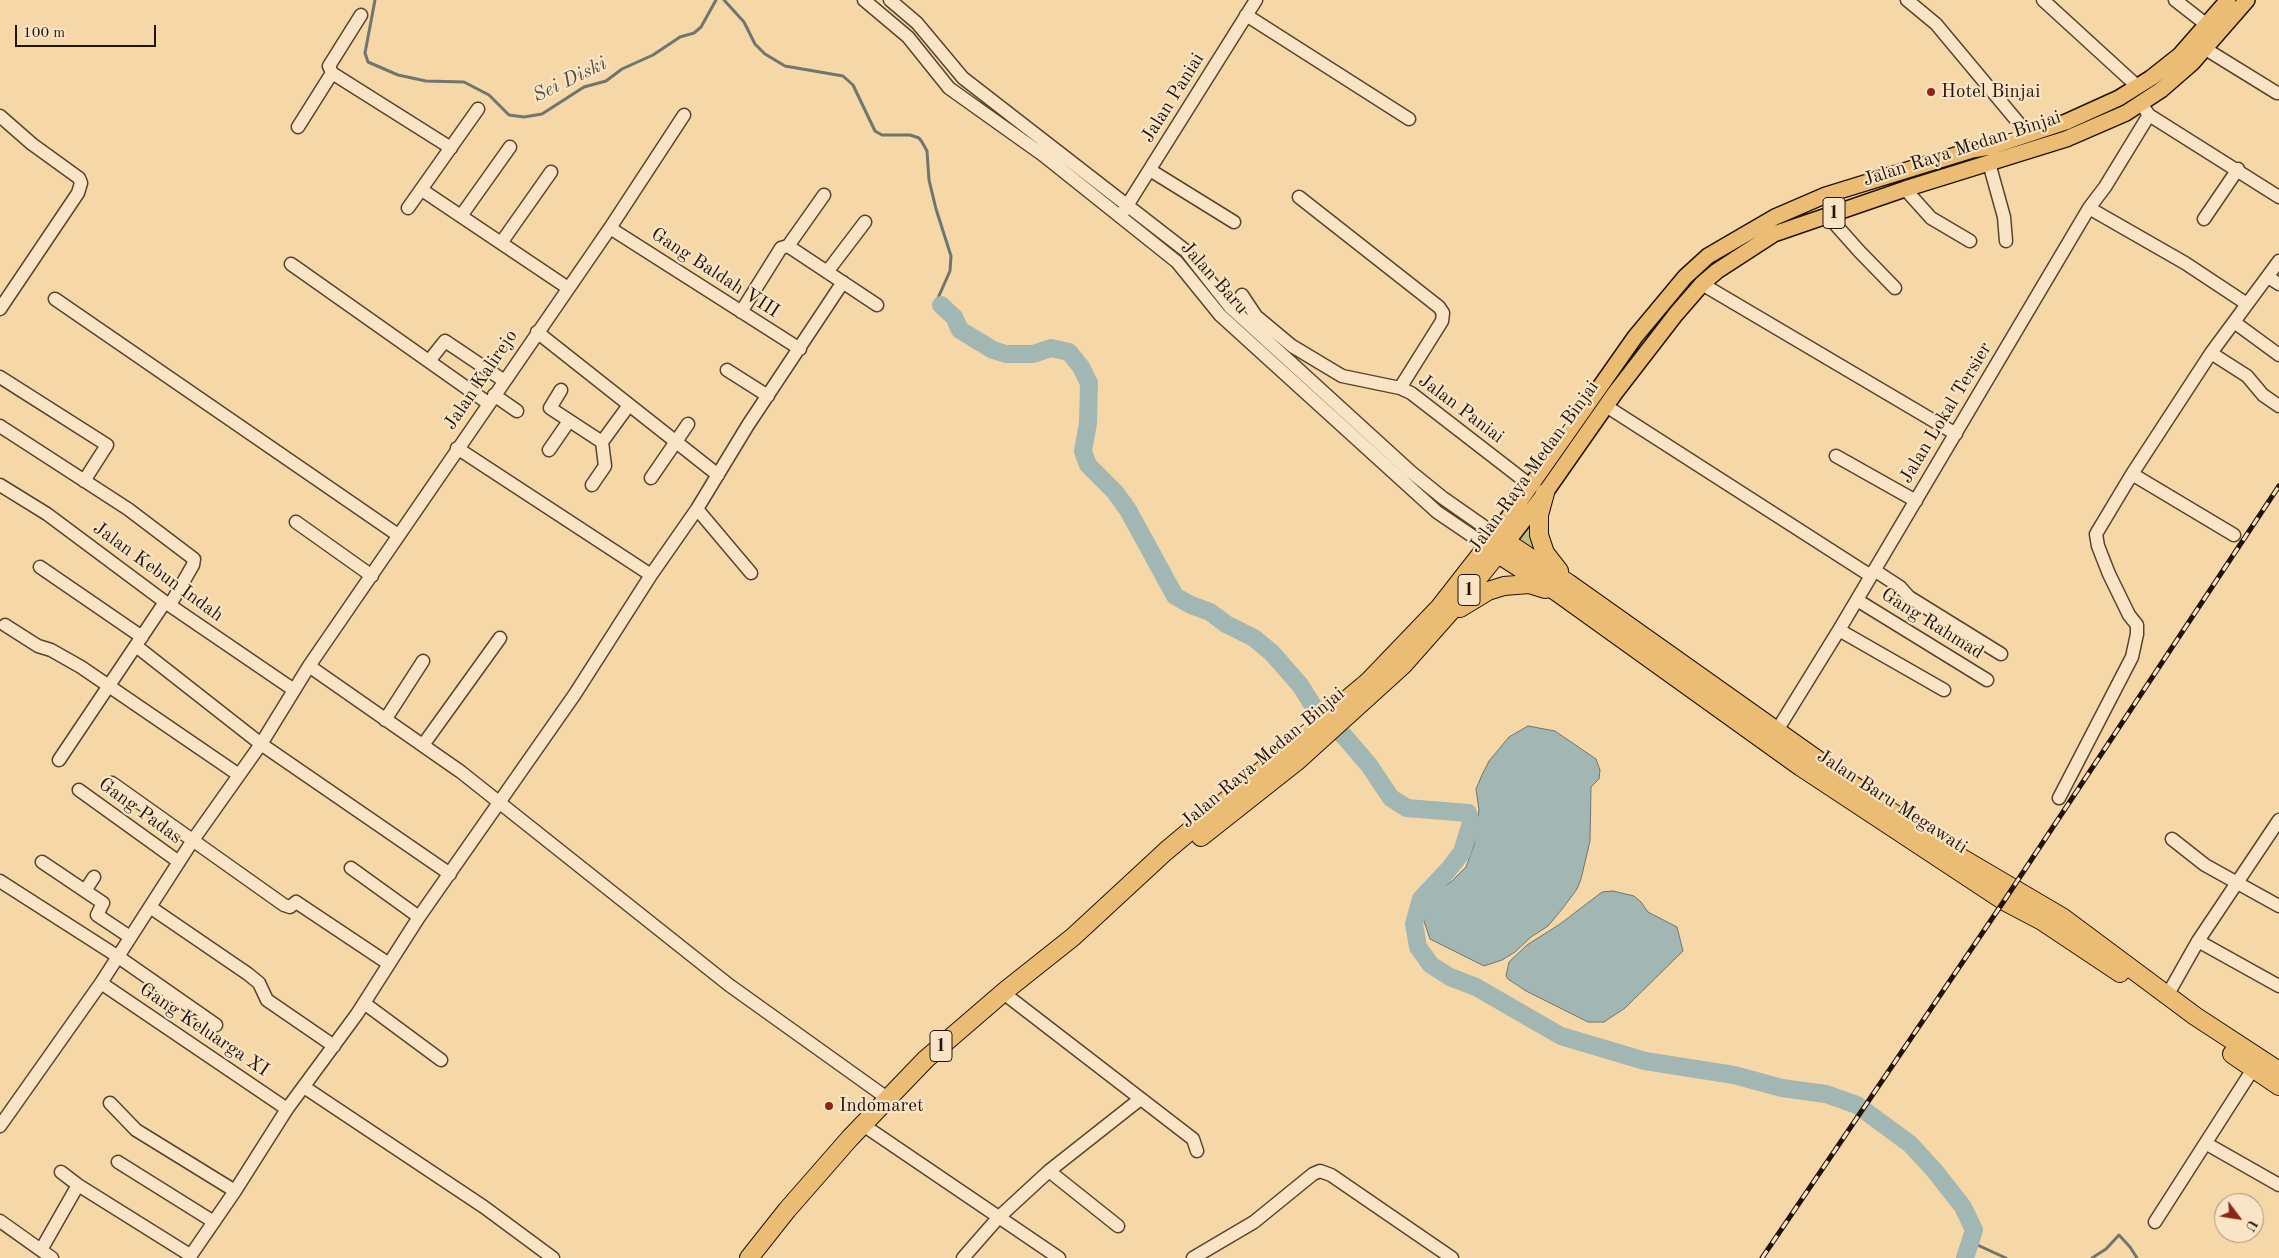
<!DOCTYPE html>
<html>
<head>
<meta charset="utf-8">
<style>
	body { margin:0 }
	#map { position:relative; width:2279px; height:1258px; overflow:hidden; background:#f6d7a8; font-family:"Old Standard TT",serif }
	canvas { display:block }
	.north { position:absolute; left:2214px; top:1193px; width:50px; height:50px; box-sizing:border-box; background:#f9e5c6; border:1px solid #a3917a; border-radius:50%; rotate:121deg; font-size:14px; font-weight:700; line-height:20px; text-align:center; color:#221308 }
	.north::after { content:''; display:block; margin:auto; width:18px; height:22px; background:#8f2418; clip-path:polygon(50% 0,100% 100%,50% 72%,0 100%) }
	.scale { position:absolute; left:15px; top:25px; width:141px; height:22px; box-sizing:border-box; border:2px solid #221308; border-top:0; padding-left:6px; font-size:15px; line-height:18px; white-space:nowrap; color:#221308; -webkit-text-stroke:4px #f9e5c6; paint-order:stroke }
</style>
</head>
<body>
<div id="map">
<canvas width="2279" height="1258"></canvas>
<div class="north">U</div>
<div class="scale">100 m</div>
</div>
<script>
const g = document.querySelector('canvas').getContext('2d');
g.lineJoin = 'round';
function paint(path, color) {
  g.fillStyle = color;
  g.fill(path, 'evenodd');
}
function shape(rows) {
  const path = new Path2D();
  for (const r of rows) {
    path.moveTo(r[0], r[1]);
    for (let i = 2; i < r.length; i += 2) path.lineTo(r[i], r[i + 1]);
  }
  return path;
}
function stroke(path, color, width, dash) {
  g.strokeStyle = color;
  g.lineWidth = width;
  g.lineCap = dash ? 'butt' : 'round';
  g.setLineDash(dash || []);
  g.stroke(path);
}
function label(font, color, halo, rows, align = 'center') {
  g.font = font + ' "Old Standard TT",serif';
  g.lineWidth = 4.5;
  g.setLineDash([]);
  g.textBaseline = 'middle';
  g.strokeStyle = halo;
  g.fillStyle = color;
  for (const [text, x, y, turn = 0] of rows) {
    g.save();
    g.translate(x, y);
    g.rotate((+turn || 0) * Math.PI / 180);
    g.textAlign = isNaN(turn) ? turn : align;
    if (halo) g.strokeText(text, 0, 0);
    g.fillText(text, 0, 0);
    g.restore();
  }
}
const green = shape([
	[1532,518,1541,556,1515,541]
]);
const water = shape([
	[1528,726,1555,731,1596,759,1600,770,1599,779,1591,787,1590,841,1581,879,1577,889,1563,908,1548,926,1531,937,1515,952,1502,960,1484,966,1430,939,1424,921,1424,905,1432,895,1452,881,1466,867,1474,845,1479,810,1476,789,1482,775,1489,761,1509,737,1528,726],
	[1613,891,1634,896,1641,902,1648,912,1677,927,1683,951,1625,1008,1604,1022,1588,1022,1526,991,1508,979,1506,976,1509,962,1527,945,1560,924,1602,892,1613,891]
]);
const stream = shape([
	[375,0,365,53,368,62,398,75,426,81,464,82,489,95,509,115,524,117,542,114,584,87,606,81,622,69,653,55,680,37,694,33,701,27,716,0],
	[724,0,744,22,755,44,765,54,785,66,843,76,853,85,875,131,882,135,910,135,919,138,922,142,927,151,929,180,936,209,951,256,950,271,938,298,941,305],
	[1971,1242,2006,1258],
	[2092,1258,2106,1249,2119,1235,2130,1247,2137,1258]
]);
const river = shape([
	[941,305,954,317,960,330,993,350,1006,354,1033,354,1051,348,1069,352,1081,367,1089,383,1088,423,1083,451,1088,465,1115,492,1128,510,1175,596,1191,605,1210,612,1226,624,1254,638,1272,653,1300,685,1319,715,1344,736,1369,765,1391,798,1407,808,1468,813,1471,823,1462,852,1449,869,1421,899,1414,924,1418,947,1431,965,1450,977,1476,987,1561,1036,1645,1061,1734,1075,1782,1088,1826,1094,1857,1105,1910,1144,1934,1170,1963,1207,1974,1230,1965,1258]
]);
const minor = shape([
	[864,0,908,37,949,88,1043,155,1177,262,1220,315,1437,512,1487,546],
	[890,0,917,23,963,78,1186,251,1230,307,1252,327,1411,472,1443,498,1496,535],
	[1907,0,1936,24,2027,133],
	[2043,0,2137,86],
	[2175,0,2207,25],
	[361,15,329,66,332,73,451,148],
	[1246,15,1409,119],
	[2204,48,2277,93],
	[2144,108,2149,115,2279,197],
	[0,116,32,144,79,178,81,183,78,193,0,309],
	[298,127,332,73],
	[1989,163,2004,217,2006,241],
	[1150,170,1234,222],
	[1905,189,1931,218,1970,241],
	[422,190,568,288],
	[1299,197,1439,307,1443,313,1442,321,1400,388],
	[408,208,478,109],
	[2089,208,2185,263,2247,304],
	[1123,212,1256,0],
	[1827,215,1859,251,1895,288],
	[461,216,510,147],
	[2204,219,2238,169],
	[610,228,800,349],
	[501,243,551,172],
	[788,246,877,305],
	[291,264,488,403],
	[827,272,865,222],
	[2268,277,2279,284],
	[1702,284,1956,434],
	[1242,295,1256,316,1292,346,1342,376,1400,388,1411,393,1530,485],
	[55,299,398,535],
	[741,312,781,248,788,246,824,195],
	[2234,322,2279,355],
	[537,332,718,475],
	[2211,353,2247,376,2263,395,2279,406],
	[429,361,445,341,503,380],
	[727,370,768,396],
	[0,377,107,445,84,481],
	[561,390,550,408,602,442],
	[494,395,517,411],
	[1606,406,1871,576],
	[0,426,128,509,194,559,193,565,170,605],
	[457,448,651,575],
	[549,450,569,421],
	[1836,456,1916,501],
	[2132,474,2234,535],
	[651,478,688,424],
	[0,485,47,514,165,602,294,690],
	[592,485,605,466,602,442,629,405],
	[697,509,751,573],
	[296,522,372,576],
	[40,567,142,637],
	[1874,570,1900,587,1909,597,2001,654],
	[1857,600,1987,680],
	[5,625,38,646,51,650,81,667,239,775],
	[1839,630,1944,690],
	[136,646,261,744,450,874],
	[309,666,461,772,729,985,887,1098],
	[385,720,423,661],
	[1776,732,1839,630,2089,208,2105,187,2149,115],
	[423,745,500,638],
	[59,760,165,602],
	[112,783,284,905,290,907,296,902,389,964],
	[79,790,179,862],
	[2059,798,2132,657,2137,634,2137,625,2129,615,2109,574,2098,546,2096,534,2132,474,2211,353,2279,261],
	[2172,839,2205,865,2279,906],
	[42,862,103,903,97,915,130,937],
	[351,868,419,917],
	[0,881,117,956,216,1025],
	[85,891,94,877],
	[150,907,248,974,259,983,267,1000,334,1046],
	[2198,941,2279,986],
	[101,983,287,1109],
	[2168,994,2198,941,2279,820],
	[1010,998,1193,1139,1197,1151],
	[364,1003,441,1060],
	[304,1087,484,1207,553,1258],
	[110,1103,136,1130,235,1191],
	[0,1126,101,983,193,840,261,744,309,666,610,228,684,115],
	[869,1129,1059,1258],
	[2207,1144,2279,1185],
	[118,1162,214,1222],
	[1049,1171,1118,1226],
	[61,1172,78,1185,190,1255],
	[0,1221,52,1258],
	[2155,1222,2253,1069],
	[41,1250,78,1185],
	[189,1258,235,1191,287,1109,357,1014,419,917,575,694,651,575,697,509,748,425,843,282],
	[963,1258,998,1218,1049,1171,1139,1100],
	[1193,1258,1254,1222,1313,1174,1320,1171,1331,1175,1452,1258]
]);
const major = shape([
	[1496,535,1635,337,1685,277,1708,256,1775,217,1826,195,1972,150,1990,147,2066,122,2119,98,2151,78,2180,55,2228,0],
	[1507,542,1545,493,1615,393,1676,314,1702,284,1717,271,1774,234,1905,189,2066,139,2126,113,2161,90,2192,63,2247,0]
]);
const highway = shape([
	[1545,493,1539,515,1539,535,1545,553,1559,571],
	[1489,548,1557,592,1801,767,2004,901,2042,921,2120,973],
	[1460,608,1488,591,1504,586,1529,584,1545,589],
	[1201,837,1296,762,1403,665,1457,604,1507,542],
	[2232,1054,2279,1086],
	[749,1258,787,1210,850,1138,926,1059,1005,991,1073,937,1166,851,1368,682,1439,608,1496,535,1568,583,1884,807,1960,857,2062,917,2195,1016,2279,1071]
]);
const rail = shape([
	[1762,1258,2004,901,2279,486]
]);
const markers = [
	[1931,92,5,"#8f2418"],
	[829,1106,5,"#8f2418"]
];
const shields = [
	[1834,213,22],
	[1469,590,22],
	[941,1046,22]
];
const shieldNames = [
	["1",1834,213],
	["1",1469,590],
	["1",941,1046]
];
const poiNames = [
	["Hotel Binjai",1941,92],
	["Indomaret",839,1106]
];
const streetNames = [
	["Jalan Paniai",1173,98,-58],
	["Jalan Raya Medan-Binjai",1962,149,-18],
	["Gang Baldah VIII",715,273,33],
	["Jalan Baru",1214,278,48],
	["Jalan Kalirejo",481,380,-56],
	["Jalan Paniai",1461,409,37],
	["Jalan Lokal Tersier",1946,413,-59],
	["Jalan Raya Medan-Binjai",1534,467,-54],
	["Jalan Kebun Indah",158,572,36],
	["Gang Rahmad",1932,624,32],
	["Jalan Raya Medan-Binjai",1263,758,-40],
	["Jalan Baru Megawati",1892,802,33],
	["Gang Padas",140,811,36],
	["Gang Keluarga XI",204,1030,34]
];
const waterNames = [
	["Sei Diski",570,80,-26]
];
paint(green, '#c0bd85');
paint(water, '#a2b7b4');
stroke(water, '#6f756f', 1);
stroke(stream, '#6f756f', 3);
stroke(river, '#a2b7b4', 18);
stroke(minor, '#574430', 15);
stroke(major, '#221308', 18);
stroke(highway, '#221308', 20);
stroke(minor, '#f9e5c6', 12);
stroke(major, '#ebbc74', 15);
stroke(highway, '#ebbc74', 18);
stroke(rail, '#221308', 5);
stroke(rail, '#f9e5c6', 3, [9]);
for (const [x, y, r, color] of markers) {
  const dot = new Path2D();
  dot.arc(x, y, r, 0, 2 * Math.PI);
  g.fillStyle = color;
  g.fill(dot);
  stroke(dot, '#f9e5c6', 2);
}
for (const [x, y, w] of shields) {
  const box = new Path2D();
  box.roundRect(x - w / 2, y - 15.5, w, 31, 4);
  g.fillStyle = '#f9e5c6';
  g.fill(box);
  stroke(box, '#221308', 1);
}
label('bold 18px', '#221308', null, shieldNames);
label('19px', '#221308', '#f9e5c6', poiNames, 'left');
label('19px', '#221308', '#f9e5c6', streetNames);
label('italic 20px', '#4f4c44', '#f9e5c6', waterNames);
</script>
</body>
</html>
